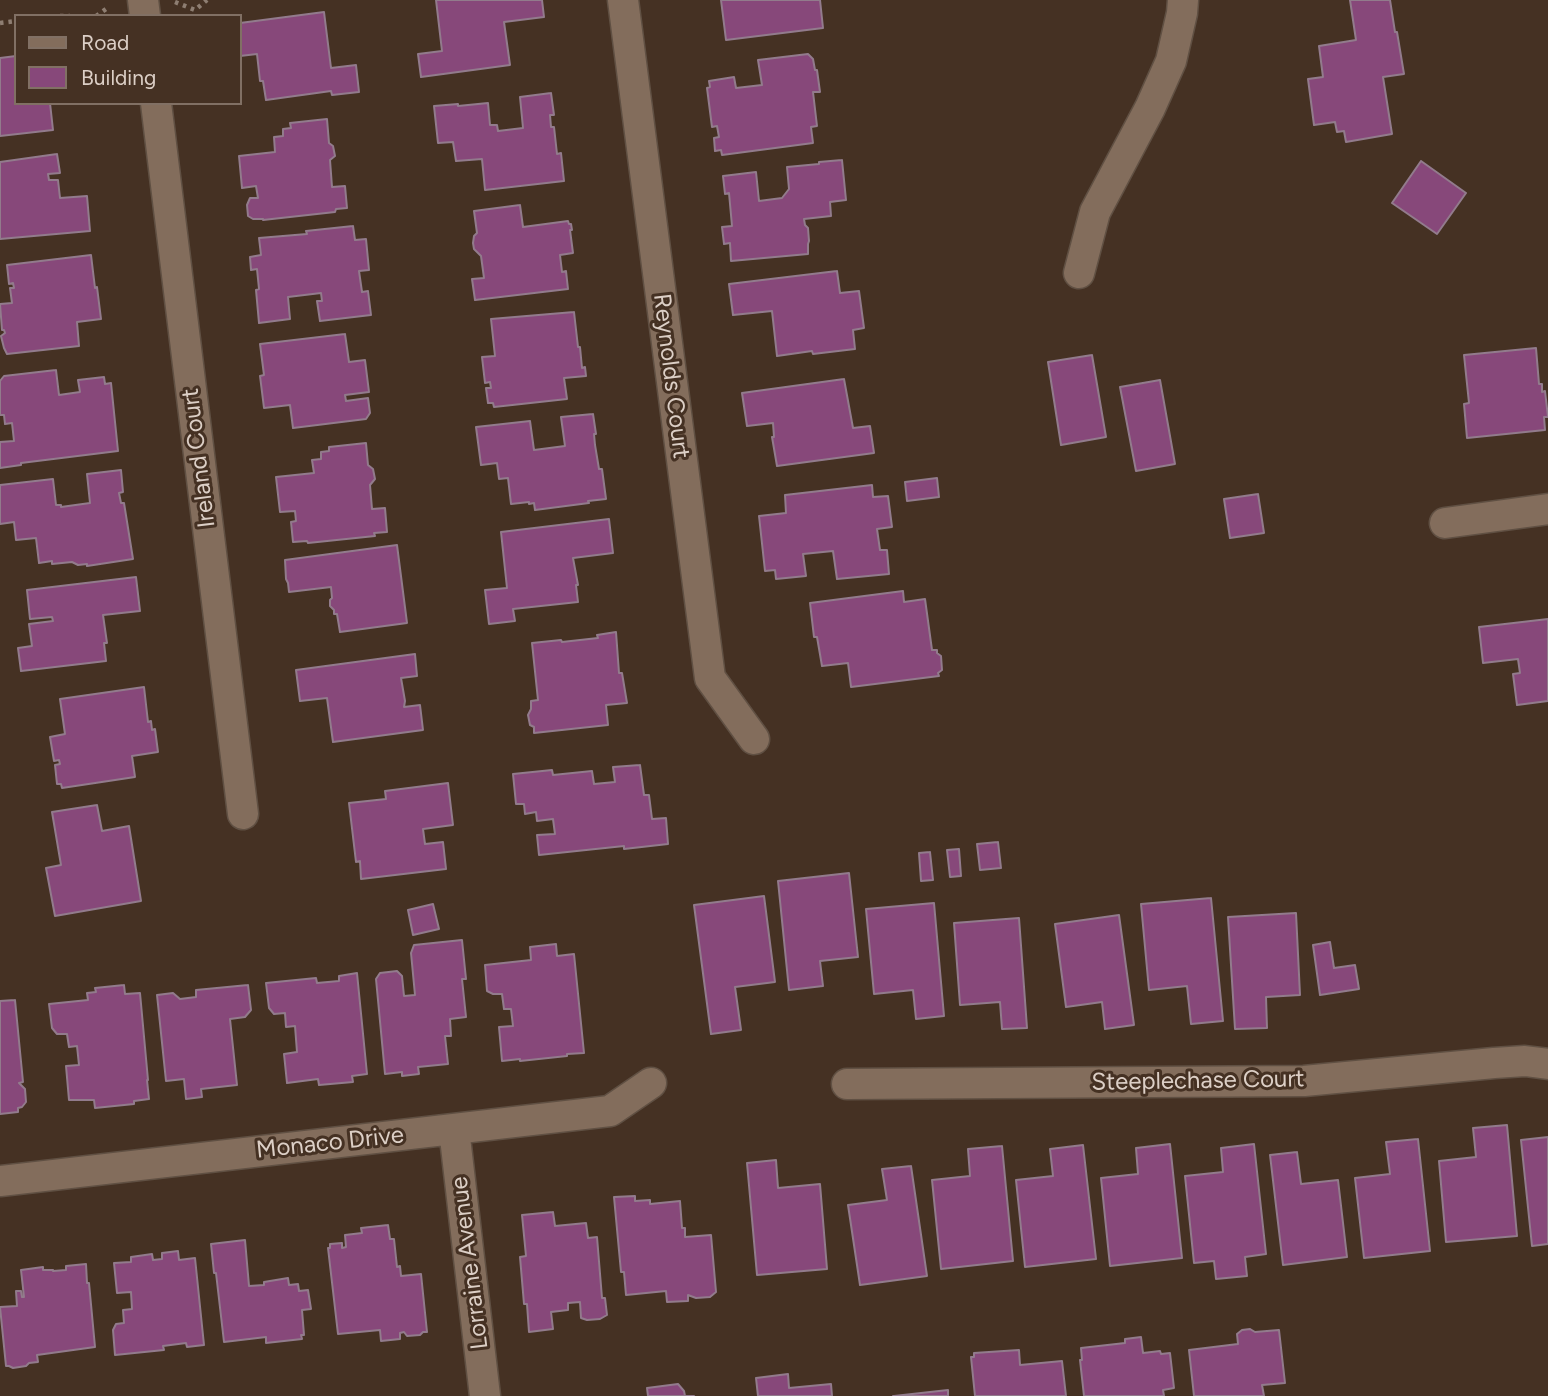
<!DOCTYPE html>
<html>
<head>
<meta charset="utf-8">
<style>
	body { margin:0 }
	#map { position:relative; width:1548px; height:1396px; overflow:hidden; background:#453123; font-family:Figtree,sans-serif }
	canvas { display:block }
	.legend { position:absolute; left:14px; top:14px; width:228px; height:91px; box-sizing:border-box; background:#453123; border:2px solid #817064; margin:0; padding:9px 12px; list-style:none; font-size:21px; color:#dccfc6 }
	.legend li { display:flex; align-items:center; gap:14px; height:35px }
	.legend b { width:35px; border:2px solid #817064 }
</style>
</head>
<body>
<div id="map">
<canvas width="1548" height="1396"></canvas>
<ul class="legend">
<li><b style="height:9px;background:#836d5c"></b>Road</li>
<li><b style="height:19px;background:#87487a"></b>Building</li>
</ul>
</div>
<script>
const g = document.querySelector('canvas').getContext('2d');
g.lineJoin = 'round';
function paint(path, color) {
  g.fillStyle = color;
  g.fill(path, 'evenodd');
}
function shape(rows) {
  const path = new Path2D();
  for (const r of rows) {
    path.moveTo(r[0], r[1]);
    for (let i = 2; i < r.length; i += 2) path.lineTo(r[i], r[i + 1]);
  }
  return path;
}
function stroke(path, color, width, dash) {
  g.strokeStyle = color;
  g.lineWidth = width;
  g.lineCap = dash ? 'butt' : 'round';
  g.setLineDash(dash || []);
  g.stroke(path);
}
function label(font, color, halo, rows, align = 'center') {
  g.font = font + ' Figtree,sans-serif';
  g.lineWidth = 6;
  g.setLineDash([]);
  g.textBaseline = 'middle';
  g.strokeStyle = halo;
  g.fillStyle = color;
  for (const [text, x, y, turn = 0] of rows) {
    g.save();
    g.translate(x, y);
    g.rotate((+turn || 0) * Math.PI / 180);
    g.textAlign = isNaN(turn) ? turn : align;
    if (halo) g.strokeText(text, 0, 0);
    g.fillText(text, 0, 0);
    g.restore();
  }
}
const building = shape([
	[436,0,542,0,544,17,504,22,510,65,421,77,418,54,442,51,436,0],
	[721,0,820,0,823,28,726,40,721,0],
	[1350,0,1390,0,1395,32,1397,32,1404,74,1383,77,1392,134,1346,142,1344,131,1337,132,1335,122,1314,125,1308,79,1323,77,1319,46,1356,40,1350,0],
	[324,12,331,68,356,65,359,92,332,95,331,91,266,100,263,81,260,81,257,54,240,56,240,23,324,12],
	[808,54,813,59,815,70,817,70,820,92,813,92,817,126,811,127,813,143,722,155,721,150,715,151,714,138,719,137,717,126,712,127,707,88,710,87,709,81,734,77,736,88,762,85,758,60,808,54],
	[16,56,16,103,50,103,53,130,0,136,0,58,16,56],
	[551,93,554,115,550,115,551,127,554,127,557,154,561,153,564,181,485,190,482,159,456,161,453,142,438,143,434,106,458,104,458,106,488,103,490,125,497,125,498,131,523,128,520,97,551,93],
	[327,119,329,143,333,146,335,156,330,160,332,187,345,186,347,208,336,209,335,212,263,220,263,219,253,219,248,216,247,205,250,198,258,198,256,186,242,188,239,156,275,152,274,137,283,136,283,129,291,128,290,123,327,119],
	[57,154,60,173,48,174,49,180,58,180,60,198,87,196,90,231,0,239,0,162,57,154],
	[842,160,846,200,830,202,831,216,804,219,805,225,808,228,809,241,808,244,808,254,731,261,730,243,724,244,722,227,732,226,729,193,725,194,723,176,756,172,759,201,782,198,789,189,787,167,819,164,819,162,842,160],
	[1421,161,1466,193,1437,234,1392,203,1421,161],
	[520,205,523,227,568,221,569,224,571,224,572,230,570,230,573,253,560,255,562,272,566,271,568,289,475,300,472,279,484,278,481,256,474,249,473,243,474,236,477,233,474,211,520,205],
	[353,226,355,240,366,239,369,270,359,271,362,292,368,291,371,315,320,321,317,301,322,301,321,293,288,297,290,319,259,323,256,290,259,289,257,269,251,270,250,257,261,255,259,238,307,234,306,231,353,226],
	[91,255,95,288,97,287,101,319,77,322,79,346,7,354,4,348,1,336,5,333,4,330,2,330,0,304,12,303,10,288,14,288,13,283,9,284,7,265,91,255],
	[837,271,840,293,859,291,864,328,853,330,855,349,813,354,812,351,777,356,772,311,733,315,729,284,837,271],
	[574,312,578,347,580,347,582,368,585,367,586,376,564,378,567,399,494,407,493,403,488,403,486,388,491,388,490,382,485,383,482,357,495,356,491,319,574,312],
	[345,334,349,362,365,360,369,392,345,395,346,401,368,398,370,413,366,419,293,428,290,405,264,408,260,376,264,375,260,344,345,334],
	[1536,348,1539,384,1542,384,1542,392,1545,391,1548,417,1544,417,1545,430,1467,438,1464,404,1469,403,1464,355,1536,348],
	[1092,355,1106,437,1061,445,1048,362,1092,355],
	[56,370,59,395,80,392,78,380,104,377,105,384,111,383,118,451,21,463,21,465,0,468,0,442,14,441,12,423,5,424,4,415,0,415,0,381,4,376,56,370],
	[844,379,853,428,870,426,874,453,777,466,772,437,774,437,773,423,747,426,742,393,844,379],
	[1160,380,1175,464,1136,471,1120,387,1160,380],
	[593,414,596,434,594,434,595,445,599,469,602,469,606,499,588,501,589,503,535,510,534,503,529,504,529,502,511,504,508,478,499,479,497,463,481,465,476,427,530,421,534,450,565,446,561,417,593,414],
	[366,443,368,465,373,469,375,479,370,485,372,509,385,508,387,532,374,533,375,536,308,543,307,541,293,542,291,522,296,521,295,511,280,512,276,477,314,473,312,460,321,459,321,452,329,451,329,447,366,443],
	[121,470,123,492,119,493,121,503,124,503,133,559,87,566,87,564,78,565,72,562,52,564,52,561,39,563,36,538,16,540,14,522,0,524,0,485,53,479,56,505,61,505,61,507,90,503,87,474,121,470],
	[937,478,939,497,907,501,905,482,937,478],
	[872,485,873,497,888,496,892,527,877,529,880,550,887,550,889,574,837,579,833,551,803,554,806,576,776,579,775,570,765,571,759,516,786,513,785,495,872,485],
	[1258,494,1264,533,1230,538,1224,499,1258,494],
	[609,519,613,553,573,558,578,585,576,585,578,602,513,609,515,621,489,624,485,590,507,588,501,532,609,519],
	[397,545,407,623,340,632,337,614,334,614,334,610,330,606,330,600,332,598,331,587,289,592,288,583,286,579,285,560,397,545],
	[136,577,140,611,103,615,107,643,104,643,106,661,21,671,18,648,32,646,29,624,53,621,52,617,30,619,27,590,136,577],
	[903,591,904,602,925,599,932,650,937,650,937,653,941,656,942,670,938,673,939,676,851,687,848,663,822,666,817,637,814,637,810,603,903,591],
	[1548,619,1548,701,1517,705,1513,674,1520,673,1518,659,1483,663,1479,627,1548,619],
	[616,632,619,673,622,673,627,703,606,705,608,725,534,733,534,727,530,725,528,715,531,709,531,701,538,700,532,643,561,640,562,642,598,638,597,635,616,632],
	[415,654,417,676,401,678,405,701,404,707,420,705,423,730,333,742,327,698,300,701,296,670,415,654],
	[144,687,148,722,151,721,152,730,155,729,158,752,132,756,135,777,62,788,61,784,57,784,55,765,60,764,59,760,54,761,50,737,65,734,60,699,144,687],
	[640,765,644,795,649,795,652,819,666,818,668,844,624,849,624,846,539,855,537,835,555,834,553,819,537,821,536,812,525,814,524,804,516,804,513,774,552,770,553,775,592,771,594,784,615,782,613,767,640,765],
	[448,783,453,825,423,829,425,844,443,842,446,869,361,879,360,861,356,862,349,803,386,799,385,791,448,783],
	[97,805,102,831,129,826,141,901,55,916,46,868,61,865,52,812,97,805],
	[998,842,1001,868,980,870,977,844,998,842],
	[959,849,961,876,950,877,947,850,959,849],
	[930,852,933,880,921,881,919,853,930,852],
	[849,873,858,957,820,961,823,986,789,990,778,881,849,873],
	[764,896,775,982,735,987,741,1030,711,1034,694,905,764,896],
	[1211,898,1223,1021,1191,1024,1187,986,1149,990,1141,904,1211,898],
	[934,903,944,1016,916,1019,913,990,874,994,866,909,934,903],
	[433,904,439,929,413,935,408,910,433,904],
	[1296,913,1300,995,1266,997,1267,1028,1235,1029,1228,917,1296,913],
	[1119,915,1134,1025,1105,1029,1102,1002,1066,1007,1055,924,1119,915],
	[1019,918,1027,1028,1002,1029,1000,1002,960,1005,954,923,1019,918],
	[462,940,466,979,462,979,466,1017,450,1019,451,1036,445,1036,448,1064,418,1067,419,1074,402,1076,402,1072,385,1074,376,979,380,973,397,971,402,976,404,996,415,995,411,953,414,945,462,940],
	[1330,942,1334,968,1355,965,1359,989,1320,995,1313,945,1330,942],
	[556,944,557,956,574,954,584,1053,567,1054,567,1056,520,1061,520,1059,502,1061,499,1027,513,1026,511,1009,504,1009,502,994,493,994,487,991,485,965,531,960,530,947,556,944],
	[357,973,367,1074,352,1076,353,1082,319,1085,318,1079,287,1083,284,1054,297,1052,295,1026,286,1027,285,1013,274,1014,269,1008,266,983,316,978,317,983,339,981,339,976,357,973],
	[124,985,125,994,140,993,148,1080,147,1080,149,1099,134,1101,134,1104,95,1108,94,1100,69,1100,66,1066,79,1065,77,1046,69,1047,67,1034,57,1034,52,1028,49,1004,88,1000,87,993,96,992,95,988,124,985],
	[248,985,251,1010,245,1017,230,1019,237,1085,201,1089,202,1097,186,1099,184,1079,166,1081,157,995,173,993,180,999,196,997,196,990,248,985],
	[15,1000,23,1082,19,1083,25,1089,26,1102,22,1107,18,1108,18,1112,0,1114,0,1001,15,1000],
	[1507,1125,1517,1236,1446,1242,1439,1161,1476,1157,1473,1128,1507,1125],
	[1548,1137,1548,1244,1532,1246,1521,1140,1548,1137],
	[1418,1139,1430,1251,1364,1258,1355,1178,1390,1174,1386,1142,1418,1139],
	[1170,1144,1182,1258,1110,1266,1101,1178,1138,1174,1136,1148,1170,1144],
	[1254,1144,1266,1254,1245,1257,1247,1276,1216,1279,1214,1261,1194,1263,1185,1176,1223,1172,1221,1148,1254,1144],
	[1083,1145,1096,1259,1025,1267,1016,1180,1053,1176,1050,1149,1083,1145],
	[1002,1146,1013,1261,941,1269,932,1180,970,1176,968,1149,1002,1146],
	[1297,1152,1301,1184,1338,1180,1347,1257,1283,1265,1270,1155,1297,1152],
	[776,1160,778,1188,820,1184,827,1269,757,1275,747,1163,776,1160],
	[911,1166,927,1276,860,1285,848,1205,887,1200,882,1169,911,1166],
	[635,1196,635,1201,650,1200,650,1204,680,1201,682,1228,685,1228,685,1237,711,1235,716,1292,710,1297,696,1298,688,1295,688,1301,667,1302,666,1291,626,1295,624,1272,621,1272,614,1197,635,1196],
	[553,1212,555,1226,586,1223,588,1238,597,1237,602,1298,605,1298,607,1315,600,1319,587,1320,581,1318,580,1302,568,1303,568,1310,551,1312,553,1329,529,1332,527,1304,524,1304,520,1257,526,1256,522,1215,553,1212],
	[388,1225,390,1239,394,1239,397,1267,400,1266,401,1276,421,1274,427,1332,423,1332,420,1335,407,1336,404,1332,400,1333,400,1339,381,1341,380,1330,338,1334,328,1248,330,1248,330,1244,342,1243,342,1248,346,1247,345,1235,362,1233,361,1228,388,1225],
	[245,1240,249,1286,264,1285,264,1282,288,1278,289,1285,298,1284,299,1291,308,1290,311,1309,302,1310,304,1335,301,1335,302,1339,266,1343,266,1337,224,1342,216,1273,214,1273,211,1244,245,1240],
	[178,1251,179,1260,195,1258,204,1345,187,1347,186,1343,163,1346,164,1350,115,1355,113,1330,116,1324,124,1323,123,1310,132,1309,131,1292,117,1293,114,1263,131,1262,131,1257,152,1254,153,1260,162,1259,162,1253,178,1251],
	[86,1264,87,1283,89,1283,95,1347,37,1355,38,1362,29,1363,26,1366,13,1368,9,1366,6,1366,0,1307,17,1306,16,1291,21,1291,22,1297,24,1297,21,1270,43,1267,43,1270,53,1270,53,1271,66,1270,66,1266,86,1264],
	[1250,1329,1255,1332,1279,1330,1285,1383,1262,1385,1264,1396,1194,1396,1189,1350,1238,1344,1237,1334,1242,1330,1250,1329],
	[1141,1337,1143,1353,1160,1351,1161,1354,1170,1353,1174,1388,1163,1390,1164,1396,1084,1396,1080,1360,1082,1360,1081,1348,1125,1343,1125,1339,1141,1337],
	[1019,1350,1020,1365,1062,1361,1066,1396,975,1396,971,1357,974,1357,974,1353,1019,1350],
	[788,1374,789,1388,831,1384,832,1396,758,1396,756,1378,788,1374],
	[678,1384,684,1391,685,1396,694,1396,648,1396,647,1388,678,1384],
	[948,1390,948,1396,893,1396,894,1396,948,1390]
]);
const path = shape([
	[175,2,195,10,207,0],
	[60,16,70,16],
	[96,16,106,9],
	[0,23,16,21]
]);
const minor = shape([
	[143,0,145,16],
	[623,0,710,678,754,739],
	[156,103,243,814],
	[1079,273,1095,212,1150,108,1171,61,1182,13,1183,0],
	[1445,523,1548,509],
	[847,1084,1304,1081,1494,1063,1525,1061,1548,1064],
	[454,1129,485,1396],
	[0,1181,610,1111,651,1083]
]);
const streetNames = [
	["Reynolds Court",671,376,83],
	["Ireland Court",199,458,-97],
	["Steeplechase Court",1198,1081,-1],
	["Monaco Drive",330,1143,-6],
	["Lorraine Avenue",470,1263,-97]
];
paint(building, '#87487a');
stroke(building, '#927b8c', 2);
stroke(minor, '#605043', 33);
stroke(path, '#8e7e72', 4.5, [3.5, 5]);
stroke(minor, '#836d5c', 30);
label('24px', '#dccfc6', '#453123', streetNames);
</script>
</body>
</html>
